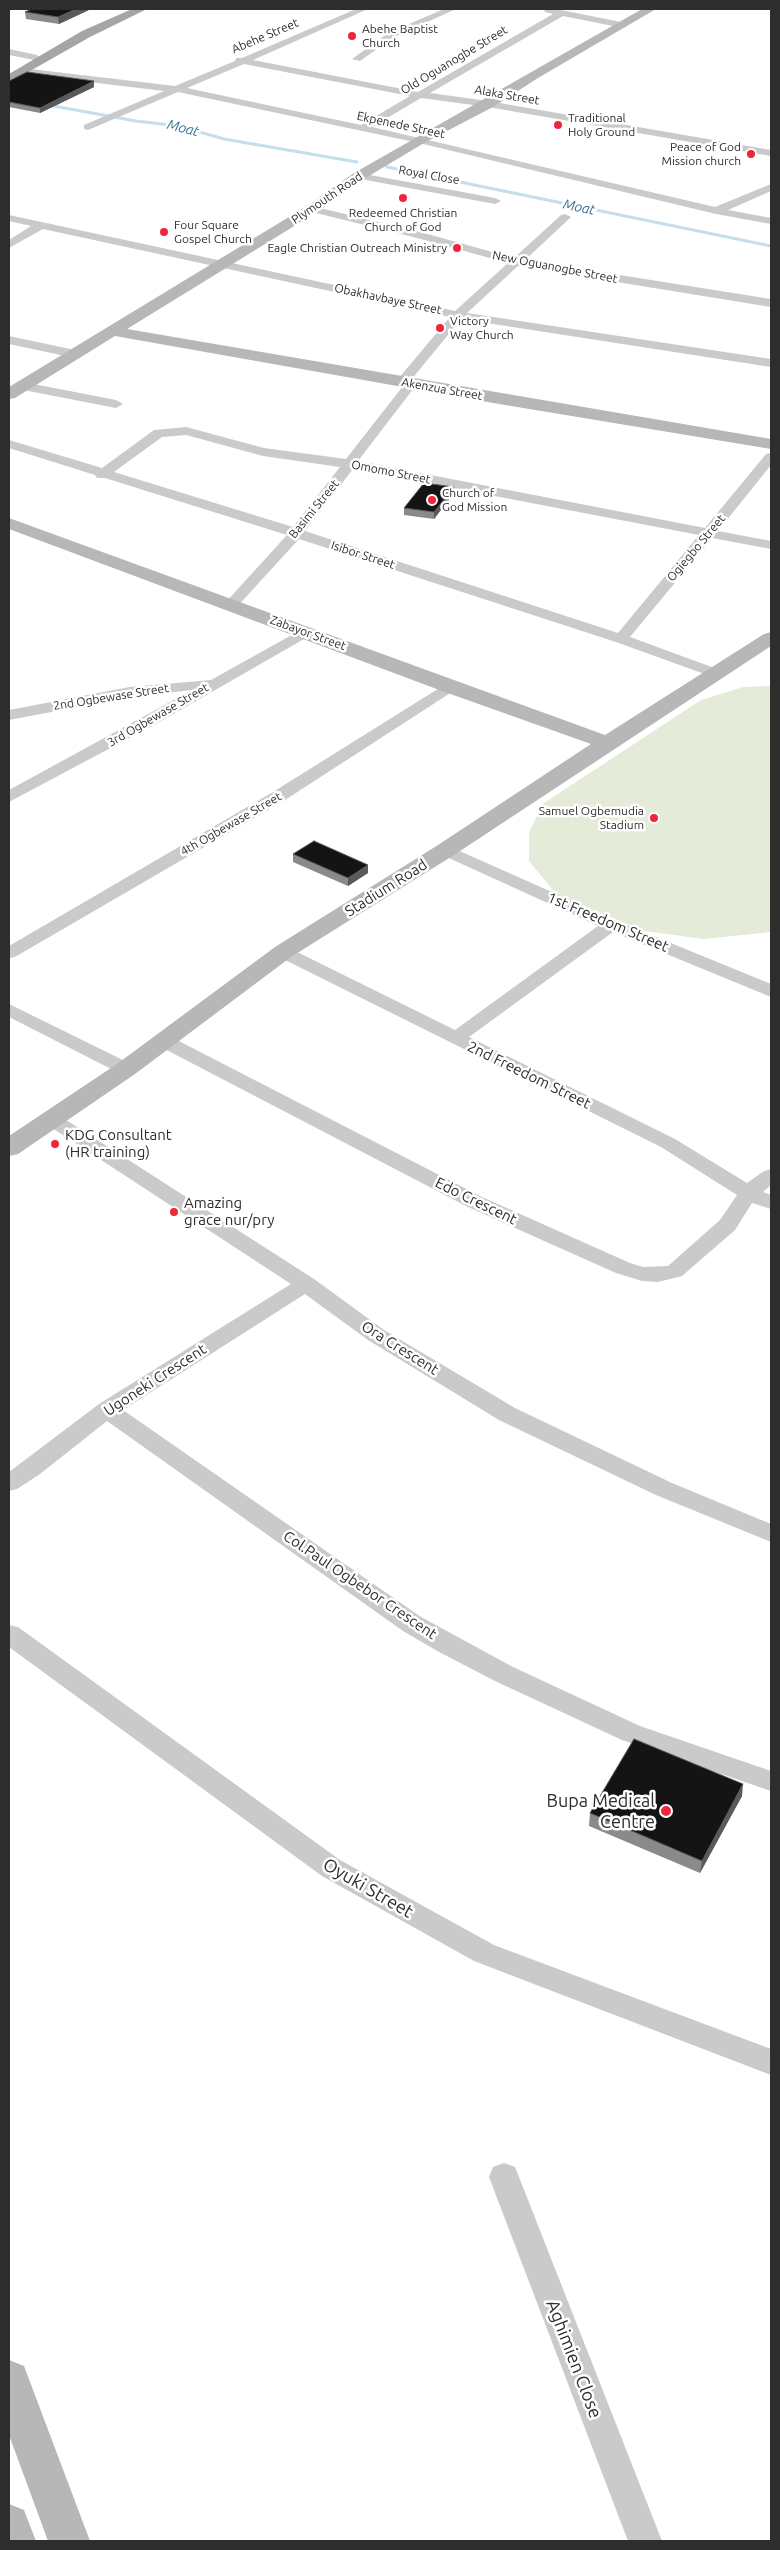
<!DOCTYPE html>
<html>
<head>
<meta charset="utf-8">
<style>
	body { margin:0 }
	#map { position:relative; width:780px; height:2550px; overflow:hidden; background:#fff; font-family:Ubuntu,sans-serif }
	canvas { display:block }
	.frame { position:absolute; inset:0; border:10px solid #2d2d2d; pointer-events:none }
</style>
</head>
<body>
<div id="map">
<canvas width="780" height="2550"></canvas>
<div class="frame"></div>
</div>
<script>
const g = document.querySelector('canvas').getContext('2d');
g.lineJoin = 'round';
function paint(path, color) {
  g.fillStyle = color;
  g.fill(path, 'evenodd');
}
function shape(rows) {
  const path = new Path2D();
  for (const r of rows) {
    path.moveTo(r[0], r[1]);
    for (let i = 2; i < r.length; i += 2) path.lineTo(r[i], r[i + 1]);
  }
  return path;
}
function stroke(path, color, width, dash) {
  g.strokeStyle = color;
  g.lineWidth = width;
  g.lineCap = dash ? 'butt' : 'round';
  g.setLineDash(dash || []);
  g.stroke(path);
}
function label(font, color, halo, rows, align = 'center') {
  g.font = font + ' Ubuntu,sans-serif';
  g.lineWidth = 5;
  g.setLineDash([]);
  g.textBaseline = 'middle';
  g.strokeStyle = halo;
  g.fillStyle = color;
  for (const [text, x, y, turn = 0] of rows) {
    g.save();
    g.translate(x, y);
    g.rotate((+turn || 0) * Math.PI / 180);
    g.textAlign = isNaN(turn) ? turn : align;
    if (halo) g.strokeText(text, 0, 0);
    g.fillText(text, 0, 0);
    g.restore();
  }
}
const green = shape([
	[771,686,771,932,704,939,644,931,556,894,529,861,529,832,544,803,701,700,743,687]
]);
const stream = shape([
	[48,105,136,121,179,126,224,139,357,162],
	[387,167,771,246]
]);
const street = shape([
	[356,9,368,9,253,60,418,92,553,14,545,12,544,9,556,9,626,23,626,27,623,28,563,16,430,93,488,101,771,150,771,156,488,107,421,98,372,127,715,207,771,184,771,191,728,210,771,218,771,224,716,214,419,143,178,92,88,130,84,129,84,125,164,91,22,74,17,71,22,68,175,86,235,61,236,58,242,58,356,9],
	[244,64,410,96,361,125,187,88,244,64],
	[444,9,456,9,394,37,360,61,352,59,388,33,444,9],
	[9,49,37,55,39,57,34,60,9,55,9,49],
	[359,173,495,198,501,201,495,204,355,178,355,174,359,173],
	[312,206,424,233,514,258,561,215,565,214,571,217,569,219,525,260,771,299,771,307,518,266,467,313,771,359,771,367,461,319,411,380,417,384,358,461,705,528,766,454,771,453,771,465,718,531,771,541,771,549,712,538,630,637,720,670,723,673,720,676,710,676,616,642,299,539,235,609,225,609,223,606,225,603,287,535,105,478,97,478,95,475,9,448,9,440,102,468,154,430,186,427,264,448,346,459,403,386,397,382,398,379,450,317,43,229,9,248,9,240,31,226,9,221,9,215,455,311,508,263,417,238,308,211,308,207,312,206],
	[186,435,263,456,340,467,293,527,114,472,162,437,186,435],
	[353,469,699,535,618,633,305,531,353,469],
	[9,336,75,350,81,354,75,358,9,344,9,336],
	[23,382,116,400,123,404,116,408,18,389,17,386,18,383,23,382],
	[306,627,314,632,311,635,163,720,9,802,9,790,192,690,130,697,9,720,9,710,130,687,211,680,306,627],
	[449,682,455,684,457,687,455,690,285,800,15,957,9,958,9,946,273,792,449,682],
	[446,845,617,921,771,984,771,997,613,932,469,1037,675,1139,747,1183,764,1171,771,1169,771,1185,763,1192,771,1195,771,1209,752,1203,735,1230,682,1276,658,1282,642,1281,616,1273,468,1207,157,1045,154,1041,157,1037,164,1035,171,1037,482,1197,630,1263,643,1267,668,1266,720,1220,737,1195,661,1147,277,956,274,952,277,948,289,948,455,1030,598,926,440,854,437,850,440,846,446,845],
	[9,1004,133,1065,136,1069,133,1073,119,1073,9,1017,9,1004],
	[53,1114,60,1116,314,1279,384,1330,515,1408,672,1483,771,1524,771,1542,656,1495,499,1420,368,1340,305,1294,123,1410,421,1617,513,1667,640,1726,771,1771,771,1791,622,1740,495,1681,439,1652,403,1631,107,1421,40,1474,17,1489,9,1491,9,1472,99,1404,291,1284,46,1124,43,1120,46,1116,53,1114],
	[9,1625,18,1627,340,1860,494,1945,771,2049,771,2075,474,1961,322,1876,9,1647,9,1625],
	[504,2163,515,2167,519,2177,662,2541,628,2541,489,2177,493,2167,504,2163]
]);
const secondary = shape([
	[642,9,656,9,538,78,493,107,424,143,364,179,317,212,127,329,771,439,771,449,499,404,115,336,15,398,9,399,9,387,307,206,354,173,642,9],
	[9,518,605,735,764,634,771,632,771,646,454,855,291,957,135,1074,18,1154,9,1156,9,1136,117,1064,275,947,438,845,591,744,442,691,9,529,9,518],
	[9,2360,24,2366,90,2541,48,2541,9,2435,9,2360],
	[9,2504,24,2510,36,2541,9,2541,9,2504]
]);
const primary = shape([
	[132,9,147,9,90,37,9,83,9,74,82,31,132,9]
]);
const wall = shape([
	[91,9,59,24,26,19,25,12],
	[9,81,94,87,40,113,9,107],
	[453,494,434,519,404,515,404,508],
	[293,854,368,873,348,886,293,862],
	[742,1796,700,1873,589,1826,590,1813]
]);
const shadedWall = shape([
	[76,9,91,9,59,24,58,17],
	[94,81,94,87,40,113,40,108],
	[454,487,453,494,434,519,434,512],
	[368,865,368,873,348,886,348,878],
	[743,1784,742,1796,700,1873,702,1861]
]);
const building = shape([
	[32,9,76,9,58,17,25,12,32,9],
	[27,72,94,81,40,108,9,102,9,81,27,72],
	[424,483,454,487,434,512,404,508,424,483],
	[314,841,368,865,348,878,293,854,314,841],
	[634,1739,743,1784,702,1861,590,1813,634,1739]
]);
const markers = [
	[352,36,5,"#ed253d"],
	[558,125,5,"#ed253d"],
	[751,154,5,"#ed253d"],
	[403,198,5,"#ed253d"],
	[164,232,5,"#ed253d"],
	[457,248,5,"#ed253d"],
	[440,328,5,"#ed253d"],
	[432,500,5,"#ed253d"],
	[654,818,5,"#ed253d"],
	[55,1144,5,"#ed253d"],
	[174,1212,5,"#ed253d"],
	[666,1811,6,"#ed253d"]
];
const farPoinames = [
	["Abehe Baptist",362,29],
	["Church",362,43],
	["Traditional",568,118],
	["Holy Ground",568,132],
	["Peace of God",741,147,"right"],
	["Mission church",741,161,"right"],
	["Redeemed Christian",403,213,"center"],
	["Church of God",403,227,"center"],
	["Four Square",174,225],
	["Gospel Church",174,239],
	["Eagle Christian Outreach Ministry",447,248,"right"],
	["Victory",450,321],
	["Way Church",450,335],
	["Church of",442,493],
	["God Mission",442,507],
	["Samuel Ogbemudia",644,811,"right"],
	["Stadium",644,825,"right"]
];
const farStreetnames = [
	["Abehe Street",265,36,-23],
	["Old Oguanogbe Street",454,60,-31],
	["Alaka Street",507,95,10],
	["Ekpenede Street",401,125,12],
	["Royal Close",429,175,10],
	["Plymouth Road",327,198,-34],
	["New Oguanogbe Street",555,267,11],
	["Obakhavbaye Street",388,299,12],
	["Akenzua Street",442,389,10],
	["Omomo Street",391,472,11],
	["Basimi Street",314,509,-51],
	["Ogiegbo Street",696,548,-50],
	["Isibor Street",363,555,18],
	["Zabayor Street",308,633,20],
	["2nd Ogbewase Street",111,697,-9],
	["3rd Ogbewase Street",158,715,-30],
	["4th Ogbewase Street",231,824,-30]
];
const farWaternames = [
	["Moat",183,128,14],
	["Moat",579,207,12]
];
const streetNames = [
	["Stadium Road",386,888,-32],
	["1st Freedom Street",608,922,23],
	["2nd Freedom Street",529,1075,26],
	["Edo Crescent",476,1201,26],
	["Ora Crescent",400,1348,32],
	["Ugoneki Crescent",155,1380,-33],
	["Col.Paul Ogbebor Crescent",360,1585,34]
];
const poiNames = [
	["KDG Consultant",65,1135],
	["(HR training)",65,1152],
	["Amazing",184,1203],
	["grace nur/pry",184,1220]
];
const nearPoinames = [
	["Bupa Medical",655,1801],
	["Centre",655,1822]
];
const nearStreetnames = [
	["Oyuki Street",368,1888,30],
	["Aghimien Close",574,2359,69]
];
paint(green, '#e4ebd9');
stroke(stream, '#c4deec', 3);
paint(street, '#cacaca');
paint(secondary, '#b7b7b7');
paint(primary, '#a5a5a5');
paint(wall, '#8a8a8a');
paint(shadedWall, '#5a5a5a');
paint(building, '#141414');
stroke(building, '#5a5a5a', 1);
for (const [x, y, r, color] of markers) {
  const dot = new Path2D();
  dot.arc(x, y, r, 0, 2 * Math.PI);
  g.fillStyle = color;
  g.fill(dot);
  stroke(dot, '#fff', 2);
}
label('12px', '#2d2d2d', '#fff', farPoinames, 'left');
label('12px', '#2d2d2d', '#fff', farStreetnames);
label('italic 14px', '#377392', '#fff', farWaternames);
label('15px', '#2d2d2d', '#fff', streetNames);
label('15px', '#2d2d2d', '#fff', poiNames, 'left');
label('18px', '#2d2d2d', '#fff', nearPoinames, 'right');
label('18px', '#2d2d2d', '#fff', nearStreetnames);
</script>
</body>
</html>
